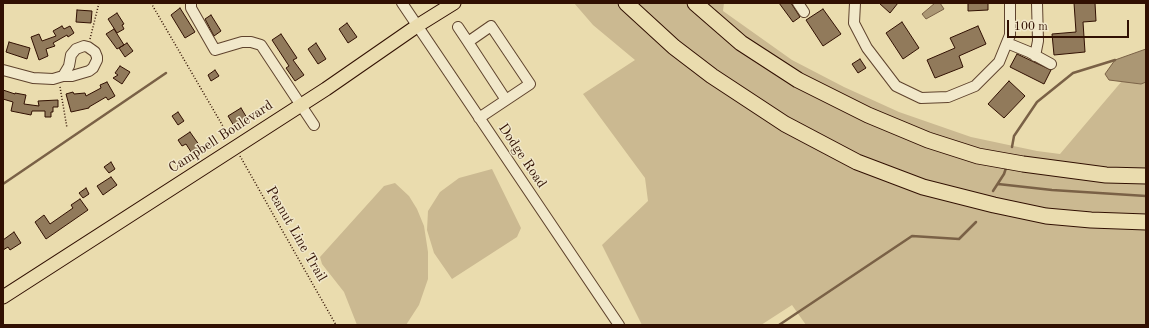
<!DOCTYPE html>
<html>
<head>
<meta charset="utf-8">
<style>
	body { margin:0 }
	#map { position:relative; width:1149px; height:328px; overflow:hidden; background:#eadcae; font-family:"Old Standard TT",serif }
	canvas { display:block }
	.frame { position:absolute; inset:0; border:4px solid #311002; pointer-events:none }
	.scale { position:absolute; left:1007px; top:20px; width:122px; height:18px; box-sizing:border-box; border:2px solid #311002; border-top:0; padding-left:5px; font-size:12px; line-height:14px; white-space:nowrap; color:#311002; -webkit-text-stroke:3px #f1e8ca; paint-order:stroke }
</style>
</head>
<body>
<div id="map">
<canvas width="1149" height="328"></canvas>
<div class="frame"></div>
<div class="scale">100 m</div>
</div>
<script>
const g = document.querySelector('canvas').getContext('2d');
g.lineJoin = 'round';
function paint(path, color) {
  g.fillStyle = color;
  g.fill(path, 'evenodd');
}
function shape(rows) {
  const path = new Path2D();
  for (const r of rows) {
    path.moveTo(r[0], r[1]);
    for (let i = 2; i < r.length; i += 2) path.lineTo(r[i], r[i + 1]);
  }
  return path;
}
function stroke(path, color, width, dash) {
  g.strokeStyle = color;
  g.lineWidth = width;
  g.lineCap = dash ? 'butt' : 'round';
  g.setLineDash(dash || []);
  g.stroke(path);
}
function label(font, color, halo, rows, align = 'center') {
  g.font = font + ' "Old Standard TT",serif';
  g.lineWidth = 3;
  g.setLineDash([]);
  g.textBaseline = 'middle';
  g.strokeStyle = halo;
  g.fillStyle = color;
  for (const [text, x, y, turn = 0] of rows) {
    g.save();
    g.translate(x, y);
    g.rotate((+turn || 0) * Math.PI / 180);
    g.textAlign = isNaN(turn) ? turn : align;
    if (halo) g.strokeText(text, 0, 0);
    g.fillText(text, 0, 0);
    g.restore();
  }
}
const green = shape([
	[574,3,724,3,723,11,792,60,844,87,899,112,971,137,1037,151,1060,154,1122,81,1141,84,1146,82,1146,325,806,325,792,305,761,325,642,325,602,245,648,201,645,178,583,94,635,60,593,25],
	[492,169,521,228,517,237,452,279,434,253,427,230,428,211,440,192,459,178],
	[395,183,409,196,417,209,424,226,428,252,428,279,419,305,406,325,357,325,344,292,322,264,320,257,384,186]
]);
const water = shape([
	[935,3,940,3,944,9,926,19,922,14,935,3],
	[1146,49,1146,82,1141,84,1109,80,1105,74,1115,60,1146,49]
]);
const stream = shape([
	[1012,147,1014,136,1037,102,1073,73,1115,60],
	[3,184,166,73],
	[998,184,1052,190,1146,196],
	[993,191,1004,174,1006,168],
	[779,325,912,236,959,239,976,222]
]);
const building = shape([
	[779,3,791,3,800,17,793,22,779,3],
	[879,3,898,3,890,13,879,3],
	[968,3,988,3,988,10,968,11,968,3],
	[1074,3,1095,3,1096,21,1083,22,1085,52,1054,55,1052,34,1076,32,1074,3],
	[180,8,195,32,185,38,171,15,180,8],
	[823,9,841,34,823,46,806,20,823,9],
	[77,10,92,11,91,23,76,22,77,10],
	[117,13,124,24,122,25,124,29,117,33,108,19,117,13],
	[211,15,221,31,214,36,205,19,211,15],
	[902,22,919,48,903,59,886,33,902,22],
	[347,23,357,37,348,43,339,29,347,23],
	[62,26,64,29,70,26,74,33,68,37,67,35,53,43,55,46,46,49,48,56,39,60,31,37,39,34,42,41,56,36,53,31,62,26],
	[978,26,986,44,959,56,963,67,935,78,927,60,955,48,950,38,978,26],
	[114,29,124,45,117,49,106,34,114,29],
	[281,34,297,58,293,60,304,75,295,81,286,68,289,66,272,40,281,34],
	[9,42,30,48,27,59,6,52,9,42],
	[127,43,133,51,125,57,119,48,127,43],
	[316,43,326,59,318,64,308,49,316,43],
	[1017,54,1051,70,1044,84,1010,67,1017,54],
	[860,59,866,68,858,73,852,64,860,59],
	[120,66,130,72,122,84,113,78,118,75,115,73,120,66],
	[215,70,219,76,211,81,208,75,215,70],
	[1009,81,1025,96,1004,118,988,104,1009,81],
	[107,82,115,96,108,100,106,97,89,107,89,108,71,112,66,94,73,92,74,94,85,93,86,96,101,88,100,85,107,82],
	[3,90,15,94,15,93,26,95,24,104,39,106,38,101,58,100,58,107,53,107,53,112,51,112,51,117,45,117,45,111,32,111,31,115,11,111,13,102,3,99,3,90],
	[241,108,250,123,237,131,228,116,241,108],
	[178,112,184,121,178,125,172,116,178,112],
	[190,132,202,149,193,155,186,144,182,146,178,140,190,132],
	[111,162,115,169,109,173,104,167,111,162],
	[111,177,117,185,103,195,97,186,111,177],
	[86,188,89,194,83,198,79,193,86,188],
	[80,199,88,210,46,239,35,222,44,215,50,224,73,208,71,205,80,199],
	[14,232,21,243,10,250,8,247,3,250,3,240,14,232]
]);
const path = shape([
	[151,3,224,128],
	[90,39,99,3],
	[60,87,67,128],
	[240,156,336,325]
]);
const minor = shape([
	[191,3,191,8,215,50,242,42,251,42,261,45,314,125],
	[402,3,619,325],
	[798,3,804,12],
	[855,3,854,23,867,48,896,86,921,98,948,97,975,86,999,62,1010,35,1010,3],
	[458,27,468,42,491,26,530,84,479,118],
	[468,42,506,100],
	[1007,43,1029,52,1051,64],
	[1035,56,1038,41,1037,3],
	[3,70,33,78,53,79,63,76,72,76,89,71,93,68,97,60,97,57,95,52,88,47,84,46,76,49,71,55,69,66,63,76]
]);
const major = shape([
	[3,297,326,89,417,26,454,3]
]);
const highway = shape([
	[626,3,674,47,712,76,785,124,857,162,923,187,994,205,1046,216,1091,220,1146,222],
	[695,3,741,43,798,80,868,115,928,140,978,156,1023,164,1106,175,1146,176]
]);
const streetNames = [
	["Campbell Boulevard",221,137,-33],
	["Dodge Road",522,156,56],
	["Peanut Line Trail",296,234,60]
];
paint(green, '#cbb991');
paint(water, '#ab9774');
stroke(water, '#7a6146', 1);
stroke(stream, '#7a6146', 2.5);
paint(building, '#917a5b');
stroke(building, '#311002', 1);
stroke(minor, '#5f432d', 12);
stroke(major, '#311002', 15);
stroke(highway, '#311002', 17);
stroke(path, '#311002', 1.5, [1, 2]);
stroke(minor, '#f1e8ca', 10);
stroke(major, '#eadcae', 13);
stroke(highway, '#eadcae', 15);
label('14px', '#311002', '#f1e8ca', streetNames);
</script>
</body>
</html>
